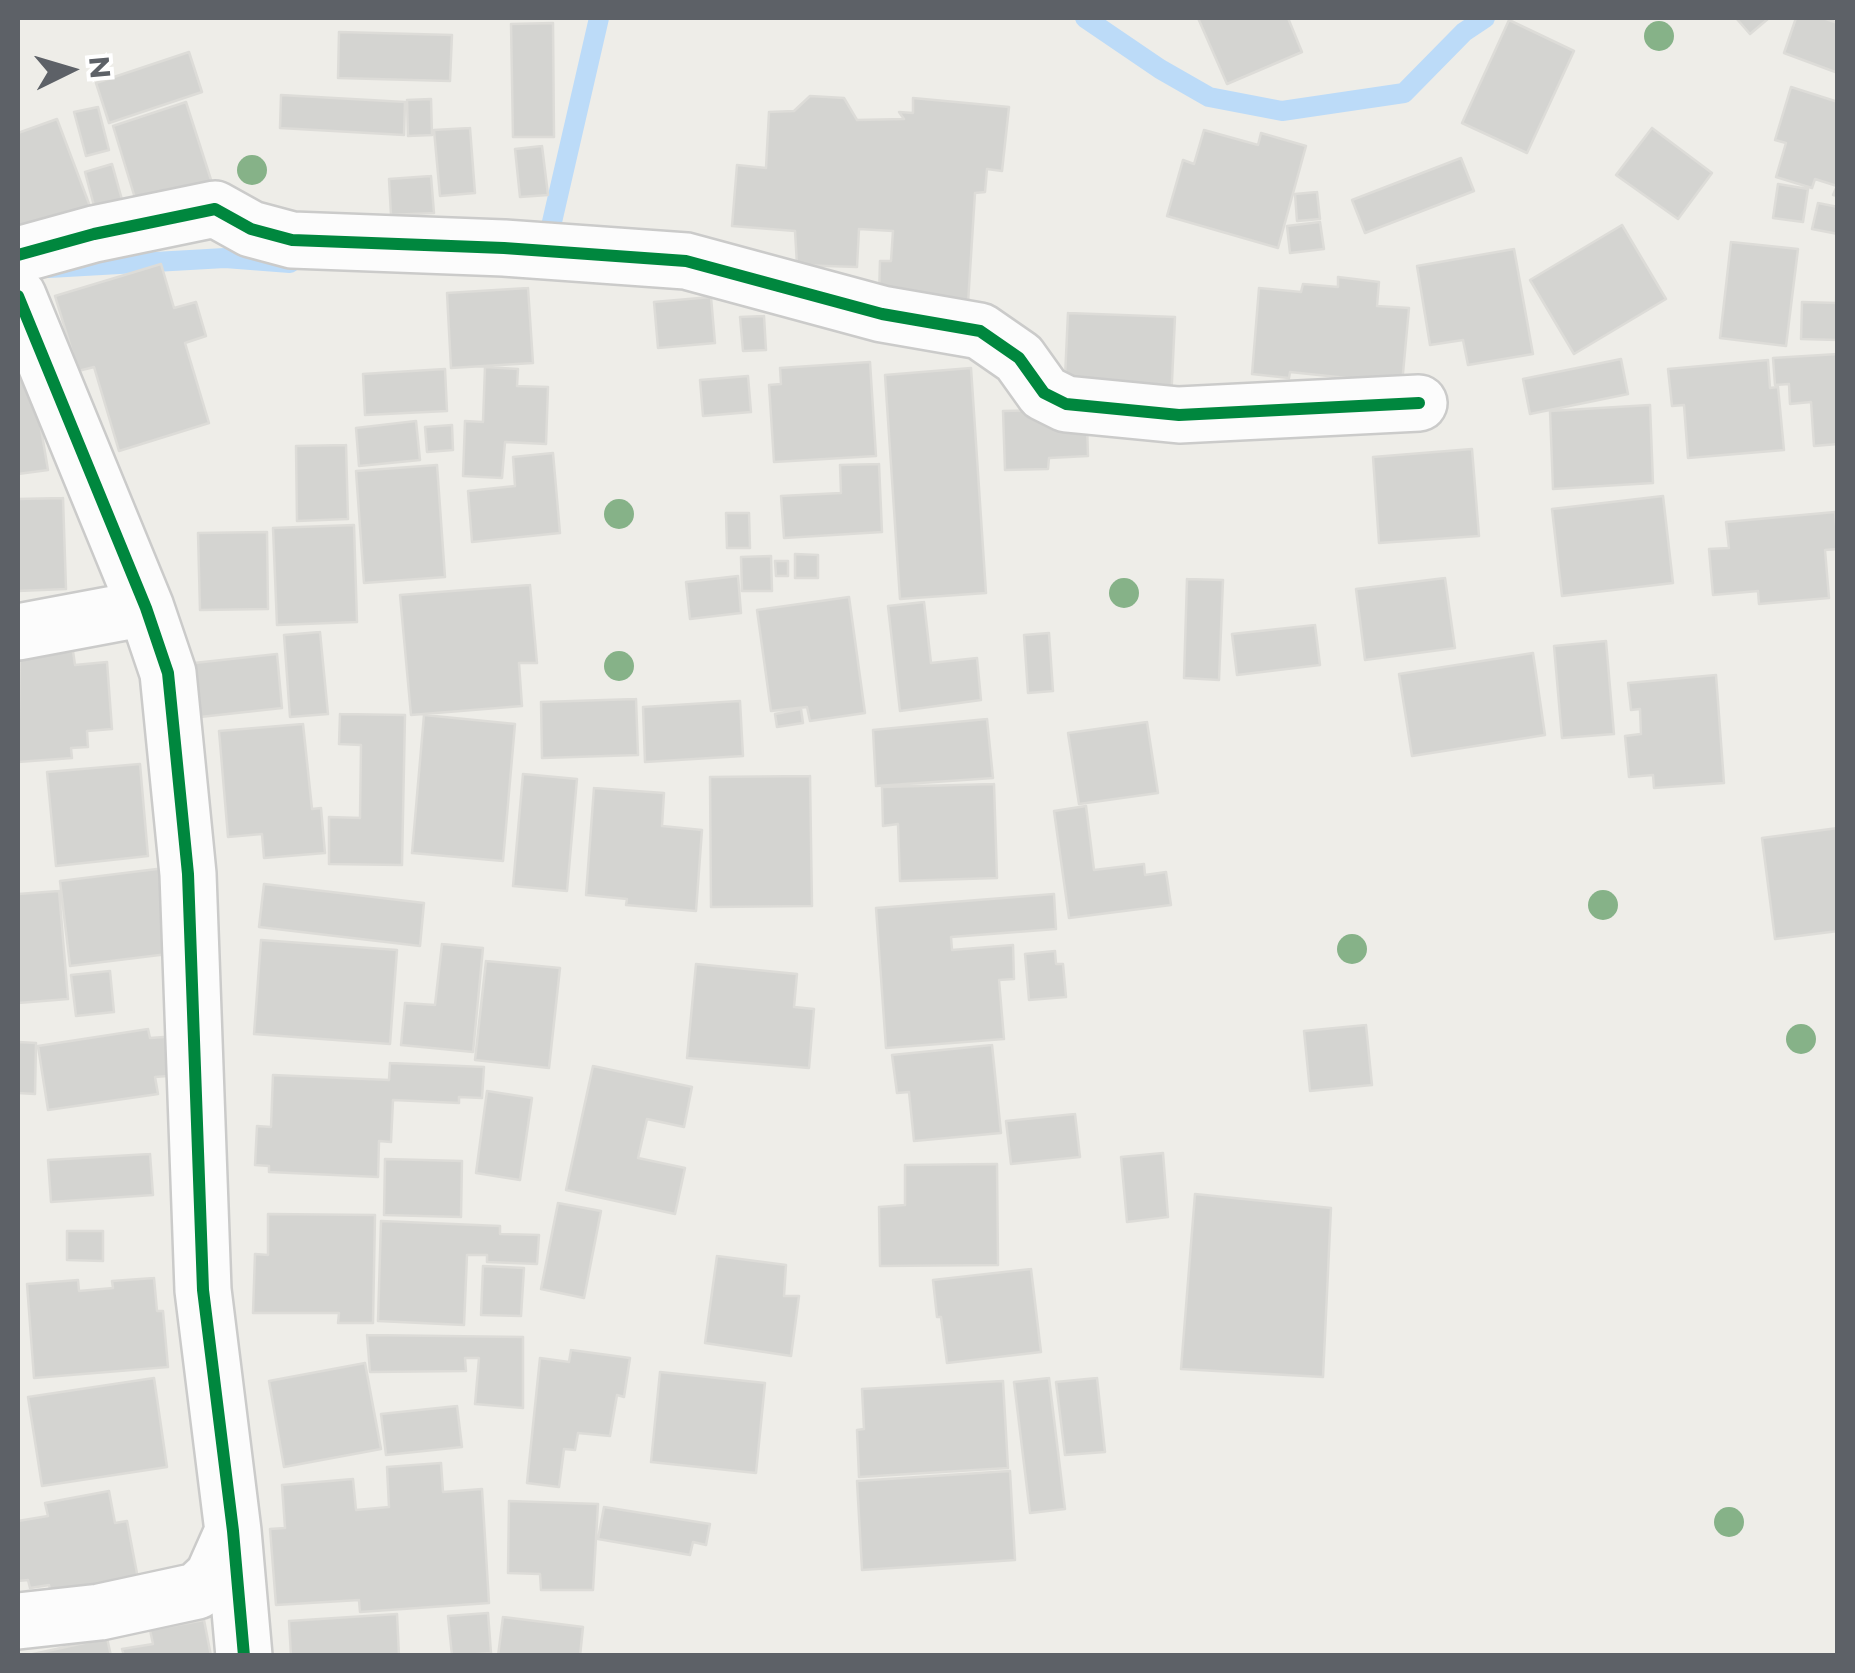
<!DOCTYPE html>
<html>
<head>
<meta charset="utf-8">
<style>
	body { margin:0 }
	#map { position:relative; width:1855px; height:1673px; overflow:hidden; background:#eeede8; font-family:Montserrat,sans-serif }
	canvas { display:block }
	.frame { position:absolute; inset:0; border:20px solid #5d6167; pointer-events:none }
	.north { position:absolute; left:20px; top:20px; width:100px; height:100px; -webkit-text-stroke:8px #fff; paint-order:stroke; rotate:85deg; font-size:28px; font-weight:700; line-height:40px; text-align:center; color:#5d6167 }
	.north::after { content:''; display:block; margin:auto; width:35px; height:45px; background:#5d6167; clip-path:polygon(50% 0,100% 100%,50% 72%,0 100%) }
</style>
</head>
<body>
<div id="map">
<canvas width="1855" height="1673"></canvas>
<div class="frame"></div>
<div class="north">N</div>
</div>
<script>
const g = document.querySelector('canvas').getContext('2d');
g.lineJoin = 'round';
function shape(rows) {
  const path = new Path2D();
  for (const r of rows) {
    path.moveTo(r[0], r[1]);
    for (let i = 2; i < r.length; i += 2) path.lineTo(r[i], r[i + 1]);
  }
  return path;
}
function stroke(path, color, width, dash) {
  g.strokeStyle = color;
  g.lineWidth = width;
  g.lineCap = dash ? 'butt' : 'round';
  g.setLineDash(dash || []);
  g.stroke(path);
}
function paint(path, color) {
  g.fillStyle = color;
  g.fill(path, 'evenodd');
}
const stream = shape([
	[1085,18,1160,69,1209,97,1282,111,1404,93,1464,32,1485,18],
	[546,248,599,18],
	[49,268,225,258,290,263]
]);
const building = shape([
	[1198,18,1288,18,1302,52,1227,84,1198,18],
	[1736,18,1769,18,1750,34,1736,18],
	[1796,18,1823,18,1838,23,1838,73,1784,53,1796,18],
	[1509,20,1574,51,1527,153,1462,123,1509,20],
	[553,23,554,137,513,137,511,24,553,23],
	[339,32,452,35,450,81,338,78,339,32],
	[189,52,202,92,109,123,96,83,189,52],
	[1791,87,1838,102,1838,196,1833,195,1837,186,1815,179,1812,188,1776,177,1786,143,1775,140,1791,87],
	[281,95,405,102,404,135,280,128,281,95],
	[810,96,844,98,857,120,904,119,899,112,913,113,913,98,1009,107,1002,171,987,169,985,192,975,193,968,303,879,296,880,261,891,261,893,231,859,229,857,267,797,265,795,231,732,226,737,165,766,168,769,112,794,111,810,96],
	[431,99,432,135,408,136,407,100,431,99],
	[186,102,212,183,138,208,113,126,186,102],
	[98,107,109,150,86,156,74,112,98,107],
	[57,119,94,217,18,246,18,133,57,119],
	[470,128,475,193,440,196,434,130,470,128],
	[1652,128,1712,173,1678,219,1616,175,1652,128],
	[1204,130,1258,145,1261,133,1306,146,1278,248,1167,216,1183,160,1194,164,1204,130],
	[542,146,548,195,520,197,515,149,542,146],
	[1461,158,1474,191,1365,233,1352,200,1461,158],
	[112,164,126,214,98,221,85,172,112,164],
	[431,176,434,213,391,215,389,179,431,176],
	[1778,184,1808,189,1803,222,1773,218,1778,184],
	[1317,192,1320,219,1297,221,1295,194,1317,192],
	[1818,203,1838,207,1838,234,1812,229,1818,203],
	[1320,222,1324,249,1290,253,1287,226,1320,222],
	[1622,225,1666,299,1574,354,1530,280,1622,225],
	[1731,242,1798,249,1786,346,1720,338,1731,242],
	[1514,249,1533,354,1468,365,1463,340,1430,345,1417,266,1514,249],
	[161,264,174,308,196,302,206,336,185,343,209,423,119,451,94,367,78,371,55,296,161,264],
	[1837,265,1838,340,1801,339,1802,302,1836,303,1837,265],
	[1338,277,1379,282,1377,306,1409,308,1401,395,1366,380,1290,372,1289,378,1252,374,1259,288,1301,292,1303,284,1338,287,1338,277],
	[528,288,533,363,451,368,447,293,528,288],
	[711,297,715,343,658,348,654,302,711,297],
	[1068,313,1175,317,1171,402,1064,399,1068,313],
	[764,316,766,350,743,351,740,317,764,316],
	[26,340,48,470,18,474,18,342,26,340],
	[1838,354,1838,444,1814,446,1811,402,1790,404,1789,384,1775,385,1773,358,1838,354],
	[1621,359,1628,394,1530,414,1523,379,1621,359],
	[1768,360,1770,388,1778,387,1784,450,1688,458,1684,405,1672,406,1668,369,1768,360],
	[870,362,876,456,774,462,769,385,781,384,780,368,870,362],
	[485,367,518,369,517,386,548,387,546,444,505,442,502,478,463,476,465,421,483,422,485,367],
	[971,368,986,593,900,599,885,375,971,368],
	[445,369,447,411,365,415,363,374,445,369],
	[748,376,751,412,703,416,700,380,748,376],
	[1650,405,1653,483,1553,489,1550,411,1650,405],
	[1048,410,1048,426,1087,425,1088,456,1049,458,1048,469,1005,470,1003,411,1048,410],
	[416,421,420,460,359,466,356,428,416,421],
	[452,425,453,450,427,452,425,427,452,425],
	[346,445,348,519,297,521,296,446,346,445],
	[1472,449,1479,536,1379,543,1373,457,1472,449],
	[553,453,560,533,472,542,468,491,515,486,513,457,553,453],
	[879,464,882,532,784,538,781,496,841,493,840,465,879,464],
	[437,465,445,577,364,583,356,471,437,465],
	[1663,496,1673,583,1562,596,1552,509,1663,496],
	[63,498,66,589,18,591,18,499,63,498],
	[1835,512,1838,549,1825,550,1829,598,1759,604,1758,591,1713,595,1709,549,1729,548,1726,522,1835,512],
	[726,513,749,513,750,548,727,548,726,513],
	[354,525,357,622,277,625,273,528,354,525],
	[267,532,268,609,200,610,198,533,267,532],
	[795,554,818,555,818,578,795,578,795,554],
	[771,556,772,591,742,591,741,557,771,556],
	[775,561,788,561,788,576,776,576,775,561],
	[738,576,741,613,690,619,686,582,738,576],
	[1445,578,1455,648,1365,660,1356,589,1445,578],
	[1187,579,1223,580,1219,680,1184,678,1187,579],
	[530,585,537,663,519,663,522,706,411,715,400,595,530,585],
	[849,597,865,713,810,721,807,707,771,711,757,610,849,597],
	[924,602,931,663,977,658,981,700,900,711,888,606,924,602],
	[1315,625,1320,665,1237,675,1232,634,1315,625],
	[320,632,328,714,290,717,284,635,320,632],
	[1049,633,1053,691,1028,693,1024,635,1049,633],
	[1606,641,1614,734,1562,738,1554,646,1606,641],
	[73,651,75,665,107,662,112,729,87,731,88,747,71,748,72,758,18,762,20,655,73,651],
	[1533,653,1545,735,1412,756,1399,674,1533,653],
	[277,654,282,708,200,717,194,663,277,654],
	[1716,675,1724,783,1654,788,1653,775,1629,777,1625,736,1641,734,1640,709,1631,710,1628,683,1716,675],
	[636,699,638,755,542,758,541,702,636,699],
	[740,701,743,756,645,762,643,707,740,701],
	[801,709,803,723,777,727,775,714,801,709],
	[340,714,405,715,402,865,329,864,329,817,360,818,361,745,339,744,340,714],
	[424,715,515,724,503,861,412,853,424,715],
	[987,719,993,778,876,786,873,730,987,719],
	[1147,722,1158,793,1079,804,1068,733,1147,722],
	[303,724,312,809,321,808,325,853,264,858,262,834,228,837,219,731,303,724],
	[140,764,148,856,56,866,47,772,140,764],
	[523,774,577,779,567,891,513,886,523,774],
	[810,776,812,906,711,907,710,777,810,776],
	[994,784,997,878,900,881,898,824,883,826,882,787,994,784],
	[594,788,664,793,662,826,702,830,696,911,626,905,627,899,586,895,594,788],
	[1086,806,1094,870,1144,864,1145,875,1166,872,1171,905,1069,918,1054,811,1086,806],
	[1838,828,1838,931,1775,939,1762,838,1838,828],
	[165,868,176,953,70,966,60,881,165,868],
	[264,884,424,903,420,946,259,927,264,884],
	[59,891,68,999,18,1003,18,894,59,891],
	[1054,894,1056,929,951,937,952,950,1013,945,1014,979,999,980,1004,1039,886,1048,876,908,1054,894],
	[261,940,397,950,390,1044,254,1034,261,940],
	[442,944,483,948,473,1052,401,1045,405,1003,435,1005,442,944],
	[1055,951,1056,964,1063,964,1066,997,1029,1000,1025,954,1055,951],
	[486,961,560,968,549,1068,475,1060,486,961],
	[696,964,797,974,794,1007,814,1009,809,1068,687,1058,696,964],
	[110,971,114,1012,76,1016,71,975,110,971],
	[1366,1025,1372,1085,1310,1091,1304,1031,1366,1025],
	[148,1029,150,1038,178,1036,180,1075,155,1077,158,1094,48,1110,38,1046,148,1029],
	[18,1042,36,1043,35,1094,18,1093,18,1042],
	[992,1045,1001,1133,914,1141,909,1092,897,1093,892,1055,992,1045],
	[390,1063,484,1067,482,1098,459,1097,459,1103,393,1100,391,1142,379,1141,378,1177,269,1172,269,1166,255,1165,257,1126,271,1127,273,1075,389,1080,390,1063],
	[593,1066,692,1087,684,1127,647,1119,638,1158,685,1168,675,1214,566,1190,593,1066],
	[487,1091,532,1098,520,1180,476,1173,487,1091],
	[1075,1114,1080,1157,1011,1164,1006,1121,1075,1114],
	[1163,1153,1168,1217,1127,1222,1121,1157,1163,1153],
	[150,1154,153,1195,51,1202,48,1160,150,1154],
	[385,1159,462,1161,461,1217,384,1215,385,1159],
	[997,1164,998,1265,880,1266,879,1207,905,1205,905,1165,997,1164],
	[1195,1194,1331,1208,1323,1377,1181,1369,1195,1194],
	[558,1203,601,1211,584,1298,541,1289,558,1203],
	[268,1214,375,1215,373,1323,338,1323,339,1313,253,1313,255,1254,268,1255,268,1214],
	[381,1221,500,1226,500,1234,539,1235,537,1264,487,1262,487,1255,467,1255,464,1325,378,1321,381,1221],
	[67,1231,103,1231,103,1261,67,1260,67,1231],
	[717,1256,786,1265,784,1296,799,1296,791,1356,705,1343,717,1256],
	[483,1266,524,1268,521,1316,481,1315,483,1266],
	[1031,1269,1041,1352,947,1363,941,1317,937,1317,933,1280,1031,1269],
	[154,1278,157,1311,163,1311,168,1367,34,1378,27,1284,78,1280,79,1291,113,1288,112,1281,154,1278],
	[367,1335,523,1337,523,1408,475,1404,479,1358,465,1358,466,1371,370,1372,367,1335],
	[571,1350,630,1358,624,1397,617,1395,610,1436,578,1433,575,1450,564,1449,559,1487,527,1483,540,1358,569,1362,571,1350],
	[365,1363,381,1449,284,1467,269,1381,365,1363],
	[660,1372,765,1383,756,1473,651,1462,660,1372],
	[154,1378,167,1467,42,1486,28,1397,154,1378],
	[1049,1378,1065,1509,1030,1513,1014,1382,1049,1378],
	[1097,1378,1105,1452,1065,1455,1056,1382,1097,1378],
	[1003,1381,1008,1468,859,1477,857,1430,864,1429,862,1389,1003,1381],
	[457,1406,462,1447,386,1455,381,1414,457,1406],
	[441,1463,443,1492,482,1489,489,1603,360,1612,359,1600,276,1605,270,1529,285,1528,282,1485,353,1479,356,1510,389,1507,387,1467,441,1463],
	[1010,1471,1015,1560,862,1570,857,1481,1010,1471],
	[109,1491,115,1523,127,1521,139,1584,53,1601,49,1585,30,1588,28,1580,18,1581,18,1521,48,1516,45,1503,109,1491],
	[509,1501,598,1504,593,1590,541,1590,540,1574,508,1573,509,1501],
	[604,1507,710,1524,706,1545,693,1542,690,1555,598,1539,604,1507],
	[488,1613,491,1653,452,1656,448,1616,488,1613],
	[397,1614,399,1656,291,1656,289,1621,397,1614],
	[503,1617,583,1627,580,1656,498,1656,503,1617],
	[204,1620,211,1656,124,1656,122,1649,153,1644,150,1630,204,1620],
	[107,1638,111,1656,24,1656,107,1638]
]);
const minor = shape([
	[18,255,94,234,215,209,251,229,292,240,504,248,686,261,882,314,980,331,1019,358,1044,393,1066,404,1179,415,1419,403],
	[18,296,146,608,168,673,188,874,203,1290,233,1531,244,1656],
	[18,632,146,608],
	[18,1621,100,1612,197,1591,213,1576,233,1531]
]);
const cycleway = shape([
	[18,255,94,234,215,209,251,229,292,240,504,248,686,261,882,314,980,331,1019,358,1044,393,1066,404,1179,415,1419,403],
	[18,296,146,608,168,673,188,874,203,1290,233,1531,244,1656]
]);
const trees = [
	[1659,36],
	[252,170],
	[619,514],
	[1124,593],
	[619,666],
	[1603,905],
	[1352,949],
	[1801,1039],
	[1729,1522]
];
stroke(stream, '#bcdbf8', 20);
paint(building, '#d4d4d1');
stroke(building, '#dddcd8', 2.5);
stroke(minor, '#cbcbca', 60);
stroke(minor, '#fcfcfc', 55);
stroke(cycleway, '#00873e', 12);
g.fillStyle = '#86b288';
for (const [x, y] of trees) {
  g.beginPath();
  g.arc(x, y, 15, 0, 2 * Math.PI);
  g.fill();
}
</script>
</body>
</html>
